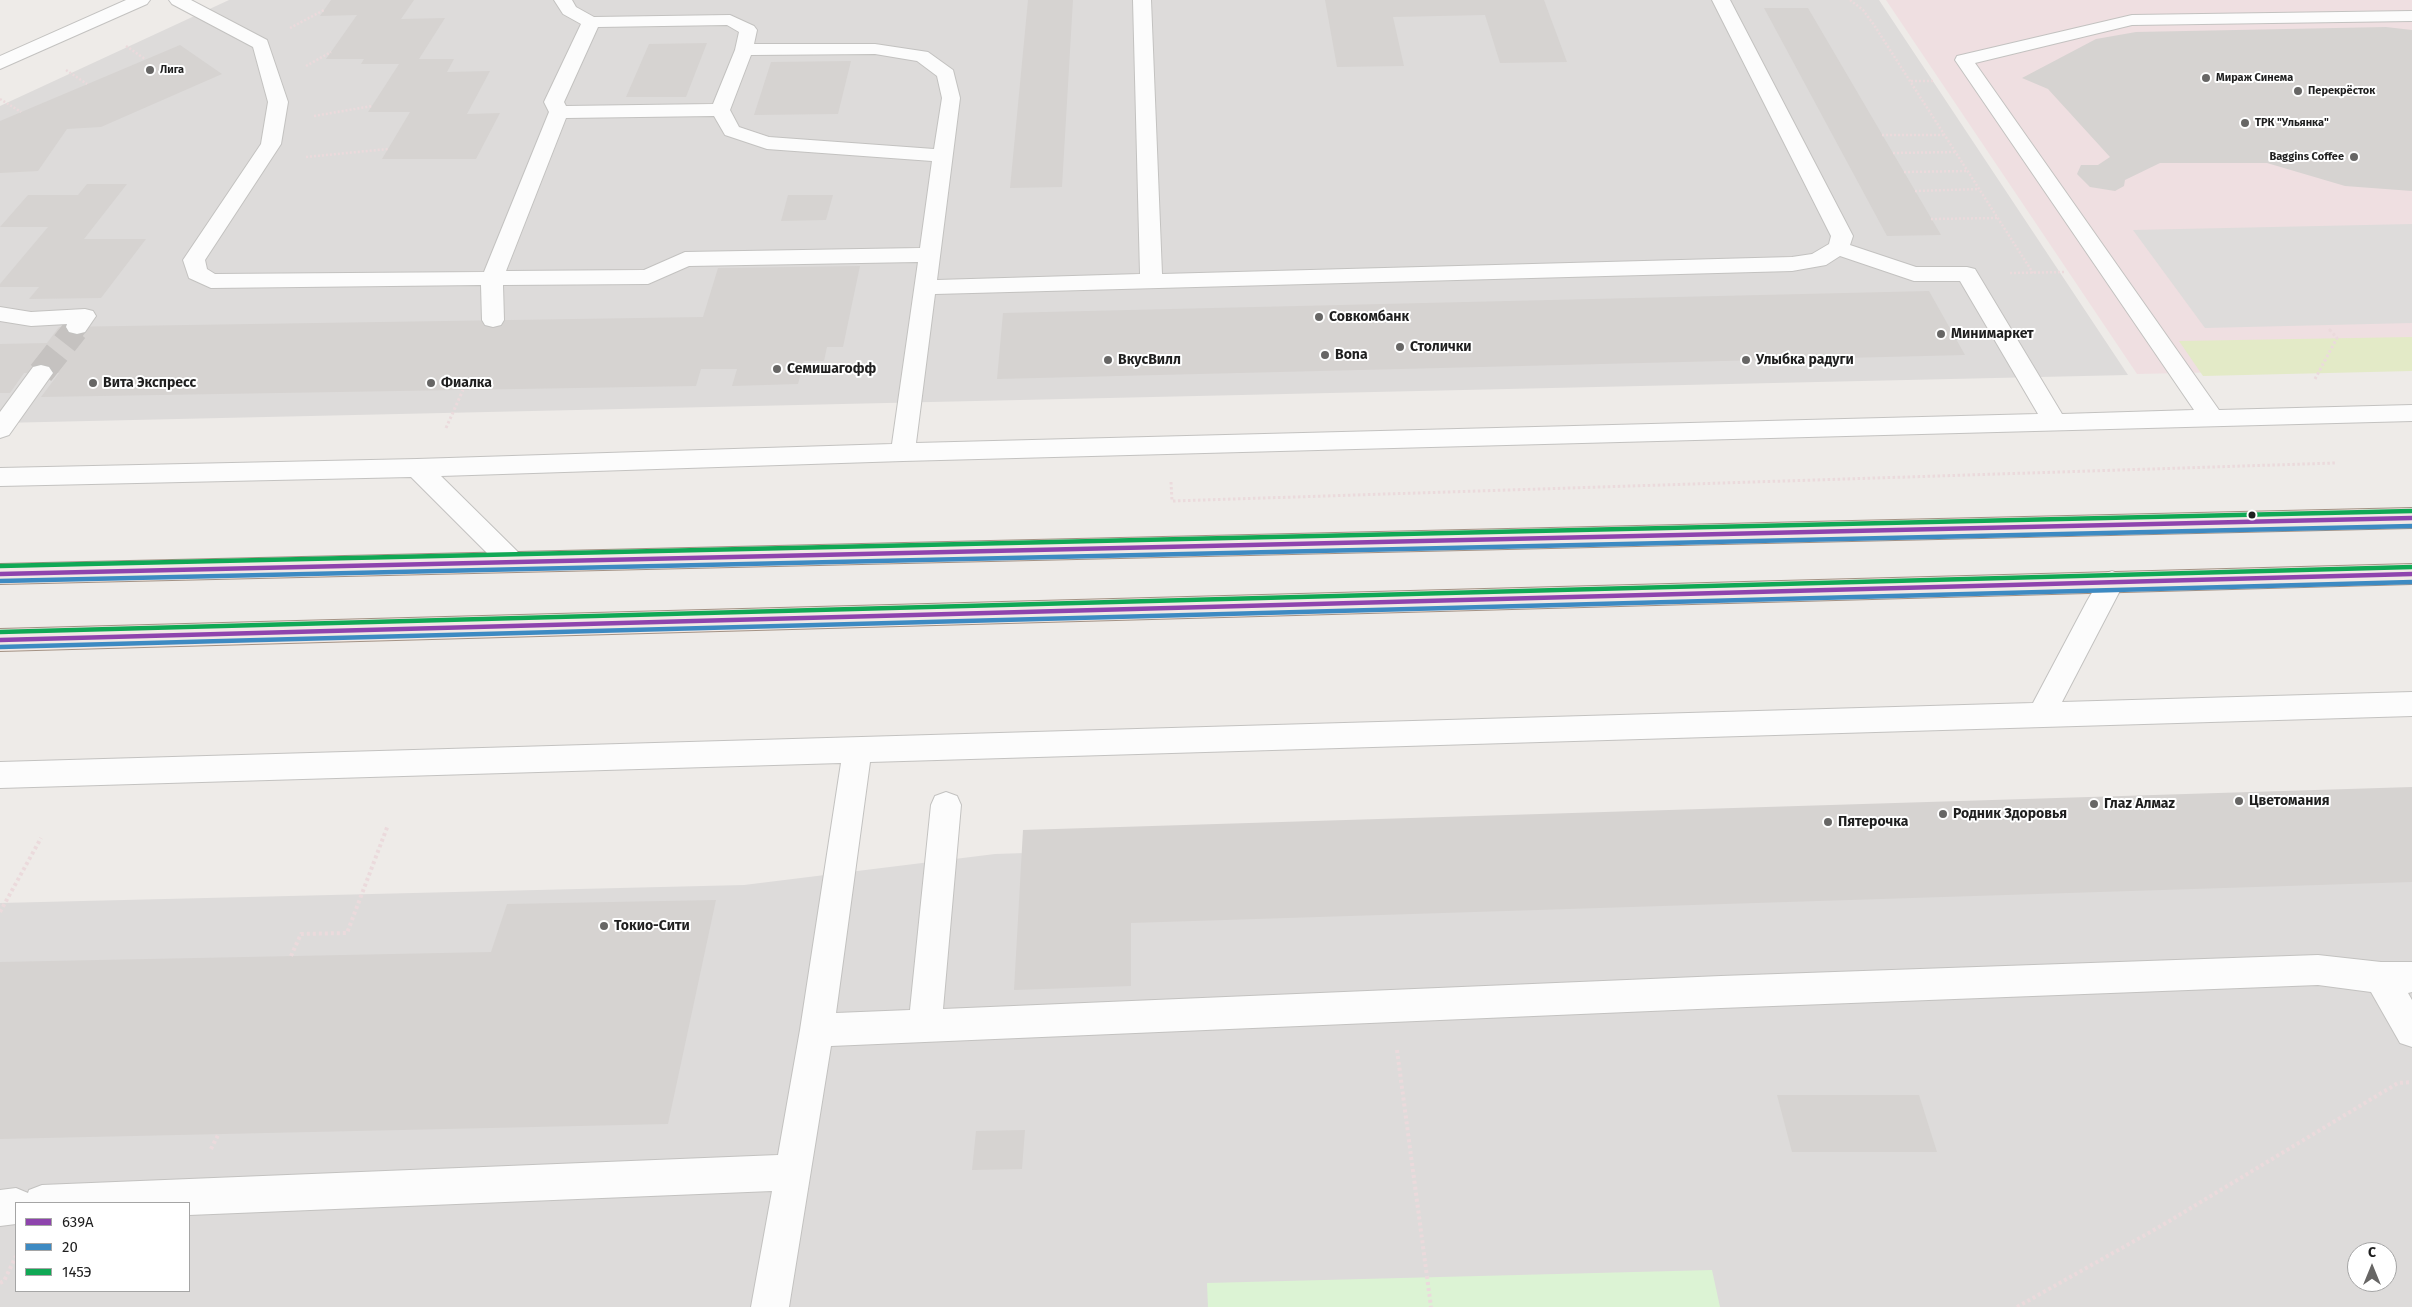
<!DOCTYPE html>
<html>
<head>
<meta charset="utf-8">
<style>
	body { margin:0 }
	#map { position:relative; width:2412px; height:1307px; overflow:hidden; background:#eeebe8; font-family:"Fira Sans",sans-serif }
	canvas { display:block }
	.legend { position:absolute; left:15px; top:1202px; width:175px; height:90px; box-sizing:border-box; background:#fff; border:1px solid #a5a5a5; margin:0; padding:6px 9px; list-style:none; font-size:15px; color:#1f1f1f }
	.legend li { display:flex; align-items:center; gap:10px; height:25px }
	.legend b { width:25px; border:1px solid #a5a5a5 }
	.north { position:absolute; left:2347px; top:1242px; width:50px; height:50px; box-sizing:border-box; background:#fff; border:1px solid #a5a5a5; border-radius:50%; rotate:0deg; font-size:14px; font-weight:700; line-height:20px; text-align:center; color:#1f1f1f }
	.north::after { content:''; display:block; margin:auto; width:18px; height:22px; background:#676665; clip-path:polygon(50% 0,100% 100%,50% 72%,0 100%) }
</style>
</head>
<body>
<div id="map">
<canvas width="2412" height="1307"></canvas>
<ul class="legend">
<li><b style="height:6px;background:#8e44ad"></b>639А</li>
<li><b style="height:6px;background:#3d8ac2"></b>20</li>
<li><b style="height:6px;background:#10a855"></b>145Э</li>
</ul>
<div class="north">С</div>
</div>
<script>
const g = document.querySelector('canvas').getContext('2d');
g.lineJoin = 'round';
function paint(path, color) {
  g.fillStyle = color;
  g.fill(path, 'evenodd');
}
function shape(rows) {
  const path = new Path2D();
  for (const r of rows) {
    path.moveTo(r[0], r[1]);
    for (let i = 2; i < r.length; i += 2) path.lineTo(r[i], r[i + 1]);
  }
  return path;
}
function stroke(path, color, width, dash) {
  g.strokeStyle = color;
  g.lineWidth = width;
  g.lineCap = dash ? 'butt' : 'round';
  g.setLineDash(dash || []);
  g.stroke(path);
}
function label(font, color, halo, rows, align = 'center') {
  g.font = font + ' "Fira Sans",sans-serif';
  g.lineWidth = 4;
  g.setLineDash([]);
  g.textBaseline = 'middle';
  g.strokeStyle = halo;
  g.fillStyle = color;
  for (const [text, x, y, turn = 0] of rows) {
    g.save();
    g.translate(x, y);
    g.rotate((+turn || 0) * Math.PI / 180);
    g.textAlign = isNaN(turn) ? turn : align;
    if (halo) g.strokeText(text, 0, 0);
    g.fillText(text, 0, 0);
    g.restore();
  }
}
const residential = shape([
	[229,0,1879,0,2128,375,0,423,0,106],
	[2412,807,2412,1307,0,1307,0,903,744,885,995,854],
	[16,1203,189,1203,189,1291,16,1291],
	[2357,1252,2387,1252,2387,1282,2357,1282]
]);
const commercial = shape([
	[1886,0,2412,0,2412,368,2137,374]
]);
const grass = shape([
	[2412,337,2412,371,2203,376,2179,341]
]);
const park = shape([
	[1712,1270,1720,1307,1208,1307,1207,1283]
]);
const parking = shape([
	[2412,224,2412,323,2205,328,2133,230]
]);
const building = shape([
	[331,0,414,0,401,19,445,18,419,59,454,59,447,72,490,71,467,114,500,113,476,159,382,159,410,112,368,112,399,64,361,64,364,59,326,59,357,15,320,16],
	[1028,0,1073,0,1062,187,1010,188],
	[1325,0,1544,0,1567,62,1500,63,1485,15,1393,17,1404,66,1337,67],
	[1764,8,1808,8,1941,235,1887,236],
	[2386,27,2412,30,2412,191,2345,186,2267,163,2160,163,2125,180,2124,186,2115,191,2090,187,2077,174,2081,165,2098,165,2110,157,2048,89,2022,78,2096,39,2136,32],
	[707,43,686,97,626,97,649,44],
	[180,45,222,74,101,127,67,129,38,171,0,173,0,121],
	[851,61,838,114,754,115,771,62],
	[87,184,127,184,84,239,146,239,101,298,29,299,39,287,0,287,0,284,48,227,0,227,28,195,78,195],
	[788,195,833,195,826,220,781,221],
	[860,266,843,347,827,347,824,361,804,361,798,384,732,386,737,369,701,369,696,386,41,397,59,373,24,373,10,393,0,393,0,344,47,343,59,327,703,317,718,268],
	[1929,291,1965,355,997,379,1003,313],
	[2412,787,2412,882,1131,923,1131,986,1014,990,1023,830],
	[716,900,668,1124,0,1139,0,962,491,952,507,904],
	[1777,1095,1919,1095,1937,1152,1792,1152],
	[1025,1130,1022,1169,972,1170,976,1131]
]);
const minorTunnelFar1 = shape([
	[74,331,77,327]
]);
const minorTunnel = shape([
	[41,373,75,330]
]);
const pathFar2 = shape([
	[1850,0,1863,10,1874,25,2033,273],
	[290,28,324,10],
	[126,46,145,59],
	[306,66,331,52],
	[66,70,87,84],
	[1911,81,1935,81],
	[0,99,21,112],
	[314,116,372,106],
	[1882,135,1944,135],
	[1893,153,1955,152],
	[306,157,388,149],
	[1904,172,1968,171],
	[1915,191,1979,189],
	[1931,219,1998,218],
	[2010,273,2066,272],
	[2329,329,2331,331]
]);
const pathFar1 = shape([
	[2315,379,2337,338,2330,330],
	[446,428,463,390],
	[1171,482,1172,501,2335,463]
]);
const path = shape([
	[0,912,41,838],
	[291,956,301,934,347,933,388,825],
	[1397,1050,1431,1307],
	[211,1149,218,1135],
	[0,1283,4,1281,16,1256],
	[2017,1307,2161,1226,2398,1083,2412,1082]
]);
const minor = shape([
	[126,0,150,0,147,4,0,69,0,56,126,0],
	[169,0,191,0,267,40,288,102,281,144,205,260,207,269,215,274,484,272,549,112,544,102,581,24,563,14,554,0,572,0,576,7,594,17,730,15,754,26,757,30,754,44,875,44,928,52,953,70,960,98,937,280,1140,274,1133,0,1151,0,1162,274,1792,257,1812,254,1829,244,1831,236,1712,0,1730,0,1853,236,1850,245,1916,267,1967,267,1975,269,2062,414,2194,410,1955,60,1957,56,2132,15,2412,11,2412,21,2132,25,1975,63,2219,410,2412,405,2412,421,903,461,441,476,521,555,525,562,521,569,512,572,503,569,411,477,0,486,0,468,417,459,892,444,918,262,689,266,648,284,503,285,504,320,501,325,493,327,485,325,482,320,481,285,211,288,189,278,183,260,261,144,268,102,253,47,172,4,169,0],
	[727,25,739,32,735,50,713,104,566,106,564,102,598,27,727,25],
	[875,54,917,61,937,76,942,98,934,149,769,137,739,127,730,110,751,55,875,54],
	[714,116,725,135,767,149,932,161,920,248,685,252,644,270,506,271,566,118,714,116],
	[1840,256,1914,281,1960,281,2038,414,916,443,935,294,1792,271,1826,265,1840,256],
	[0,307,31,312,85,309,93,311,96,316,85,332,77,334,69,332,66,327,67,324,31,326,0,321,0,307],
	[41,365,49,367,53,373,9,435,0,438,0,412,33,367,41,365],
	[2112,571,2121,574,2125,581,2062,702,2412,692,2412,716,870,762,836,1013,910,1010,931,805,935,796,946,792,957,796,961,805,943,1009,1721,976,2318,955,2381,962,2412,962,2412,992,2408,993,2412,1000,2412,1047,2400,1043,2371,992,2318,985,1721,1008,831,1046,789,1307,751,1307,772,1191,189,1215,189,1203,16,1203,16,1224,0,1226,0,1190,16,1188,28,1193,29,1190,42,1185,778,1155,800,1030,841,763,0,788,0,762,2033,703,2087,601,2103,574,2112,571]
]);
const major = shape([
	[2412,508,2412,528,0,584,0,564,2412,508],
	[2412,564,2412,584,0,651,0,629,2412,564]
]);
const bus1 = shape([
	[0,574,2412,518],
	[0,640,2412,574]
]);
const bus2 = shape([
	[0,581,2412,526],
	[0,647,2412,582]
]);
const bus3 = shape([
	[0,566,2412,511],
	[0,632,2412,567]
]);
const markers = [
	[150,70,5,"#676665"],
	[2206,78,5,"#676665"],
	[2298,91,5,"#676665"],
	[2245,123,5,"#676665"],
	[2354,157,5,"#676665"],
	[1319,317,5,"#676665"],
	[1941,334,5,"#676665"],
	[1400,347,5,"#676665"],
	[1325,355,5,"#676665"],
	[1108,360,5,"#676665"],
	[1746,360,5,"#676665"],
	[777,369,5,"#676665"],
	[93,383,5,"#676665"],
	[431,383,5,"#676665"],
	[2252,515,4.5,"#1f1f1f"],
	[2239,801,5,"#676665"],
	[2094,804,5,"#676665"],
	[1943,814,5,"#676665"],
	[1828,822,5,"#676665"],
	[604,926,5,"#676665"]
];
const farPoinames = [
	["Лига",160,70],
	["Мираж Синема",2216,78],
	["Перекрёсток",2308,91],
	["ТРК \"Ульянка\"",2255,123],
	["Baggins Coffee",2344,157,"right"]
];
const poiNames = [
	["Совкомбанк",1329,317],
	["Минимаркет",1951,334],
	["Столички",1410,347],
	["Bona",1335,355],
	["ВкусВилл",1118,360],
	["Улыбка радуги",1756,360],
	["Семишагофф",787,369],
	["Вита Экспресс",103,383],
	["Фиалка",441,383],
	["Цветомания",2249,801],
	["Глаz Алмаz",2104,804],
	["Родник Здоровья",1953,814],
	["Пятерочка",1838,822],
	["Токио-Сити",614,926]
];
paint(residential, '#dddbda');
paint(commercial, '#efdfe1');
paint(grass, '#e3eac7');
paint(park, '#dcf3d4');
paint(parking, '#dedcdb');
paint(building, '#d6d3d1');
stroke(minorTunnelFar1, '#c5c2c0', 20, [20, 10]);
stroke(minorTunnel, '#c5c2c0', 26, [26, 12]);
stroke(minor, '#c3c2c0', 2);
stroke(major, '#a49284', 2);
stroke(pathFar2, '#ebdadc', 2.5, [2, 2]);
stroke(pathFar1, '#ebdadc', 3, [2.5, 2.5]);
stroke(path, '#ebdadc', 4, [3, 3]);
paint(minor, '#fcfcfc');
paint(major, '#f1e9e5');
stroke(bus1, '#8e44ad', 4.5);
stroke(bus2, '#3d8ac2', 4.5);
stroke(bus3, '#10a855', 4.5);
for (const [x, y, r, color] of markers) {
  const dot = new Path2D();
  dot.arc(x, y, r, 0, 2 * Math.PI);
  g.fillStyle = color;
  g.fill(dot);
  stroke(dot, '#fff', 2);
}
label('bold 11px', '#1f1f1f', '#fff', farPoinames, 'left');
label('bold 14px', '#1f1f1f', '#fff', poiNames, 'left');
</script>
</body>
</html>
